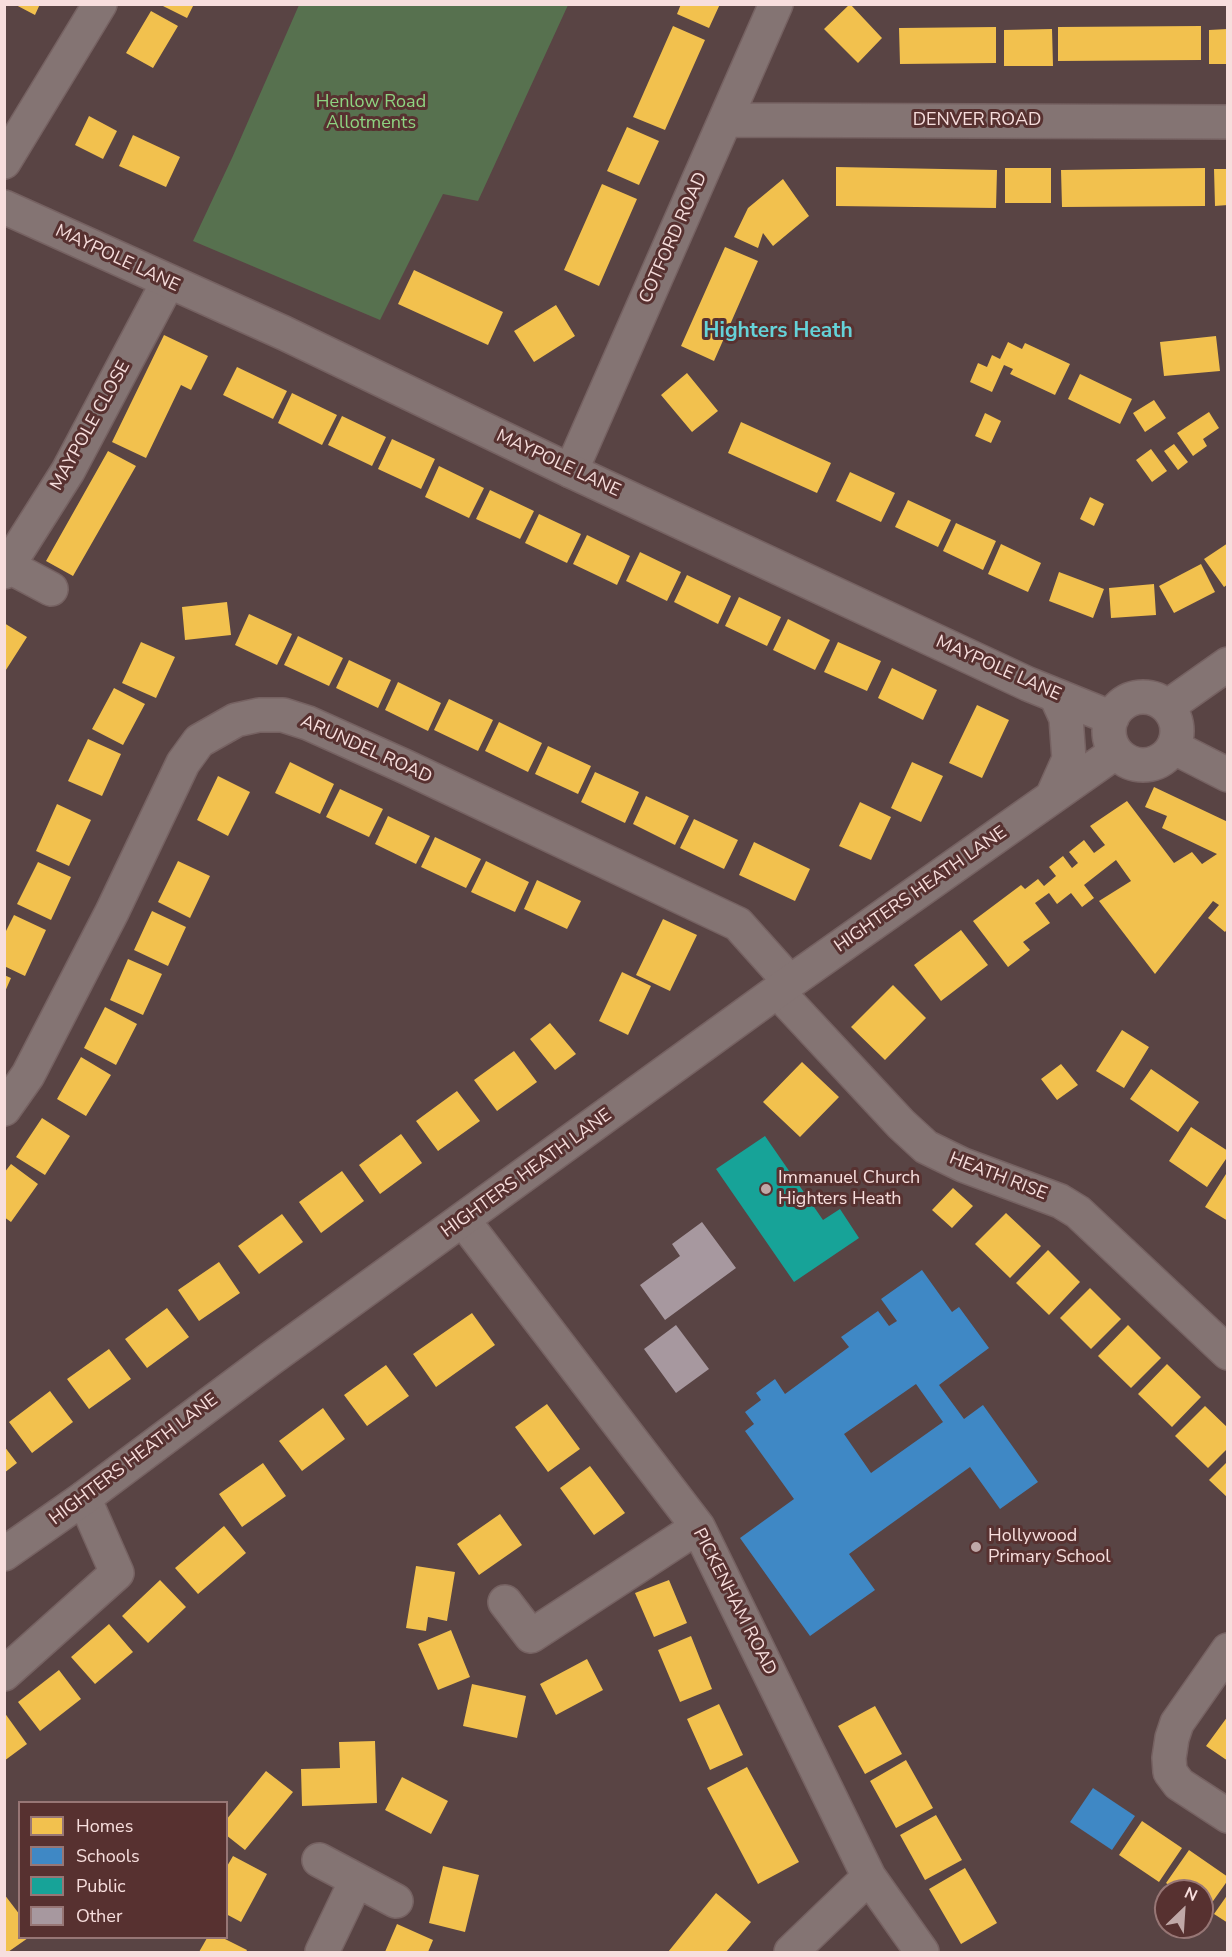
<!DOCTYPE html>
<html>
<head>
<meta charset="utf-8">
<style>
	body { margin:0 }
	#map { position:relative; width:1232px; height:1957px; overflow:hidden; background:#594444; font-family:"Nunito Sans",sans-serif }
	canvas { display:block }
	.frame { position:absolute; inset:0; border:6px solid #f7dedd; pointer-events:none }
	.legend { position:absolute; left:18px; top:1801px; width:210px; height:138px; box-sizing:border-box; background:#573130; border:2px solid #977675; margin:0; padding:8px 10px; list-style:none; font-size:18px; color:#f7dedd }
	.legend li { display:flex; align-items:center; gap:12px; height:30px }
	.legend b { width:30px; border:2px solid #977675 }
	.north { position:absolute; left:1154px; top:1879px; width:60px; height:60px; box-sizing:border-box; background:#573130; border:2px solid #977675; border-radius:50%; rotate:25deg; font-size:16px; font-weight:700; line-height:24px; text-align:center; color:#f7dedd }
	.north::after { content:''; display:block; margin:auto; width:21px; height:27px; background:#c0a8a7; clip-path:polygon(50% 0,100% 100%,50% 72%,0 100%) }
</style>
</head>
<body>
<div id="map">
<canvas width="1232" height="1957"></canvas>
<div class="frame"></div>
<ul class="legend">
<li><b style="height:16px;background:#f2c14e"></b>Homes</li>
<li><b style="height:16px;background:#3f88c5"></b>Schools</li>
<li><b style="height:16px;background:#17a398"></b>Public</li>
<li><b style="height:16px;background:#a7989f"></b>Other</li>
</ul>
<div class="north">N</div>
</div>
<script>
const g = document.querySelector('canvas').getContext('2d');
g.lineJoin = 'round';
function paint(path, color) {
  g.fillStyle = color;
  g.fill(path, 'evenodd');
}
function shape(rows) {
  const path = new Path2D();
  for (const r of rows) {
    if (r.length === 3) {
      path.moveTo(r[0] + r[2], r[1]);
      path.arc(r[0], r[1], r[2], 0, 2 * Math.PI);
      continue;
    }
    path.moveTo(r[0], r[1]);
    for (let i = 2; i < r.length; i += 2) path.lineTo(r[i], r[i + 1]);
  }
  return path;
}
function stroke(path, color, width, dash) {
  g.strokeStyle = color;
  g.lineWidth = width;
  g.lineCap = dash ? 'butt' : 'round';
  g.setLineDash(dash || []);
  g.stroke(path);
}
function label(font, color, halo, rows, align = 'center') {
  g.font = font + ' "Nunito Sans",sans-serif';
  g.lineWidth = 6;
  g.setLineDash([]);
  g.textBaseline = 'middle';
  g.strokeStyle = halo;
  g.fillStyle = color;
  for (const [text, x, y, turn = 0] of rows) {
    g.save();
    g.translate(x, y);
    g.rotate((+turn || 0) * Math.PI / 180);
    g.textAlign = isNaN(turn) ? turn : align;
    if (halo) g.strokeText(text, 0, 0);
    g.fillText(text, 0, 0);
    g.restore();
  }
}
const green = shape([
	[299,5,568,5,478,201,443,194,380,320,193,241,232,158]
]);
const homes = shape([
	[14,4,40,4,35,15],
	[159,4,194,4,187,18],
	[681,4,720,4,709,28,677,14],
	[850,4,882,38,858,63,824,29],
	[151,11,178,26,153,68,126,53],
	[673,26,705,40,665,130,633,117],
	[1201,26,1201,60,1058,61,1058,27],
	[996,27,996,63,900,64,899,28],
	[1052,29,1053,66,1004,66,1004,30],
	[1228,29,1228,64,1209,64,1209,30],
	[89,116,117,131,103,159,75,145],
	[627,127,659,141,639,185,607,171],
	[133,135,180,157,166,187,119,166],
	[836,167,997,170,996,208,836,206],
	[1005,168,1051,168,1051,203,1005,203],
	[1205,168,1205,206,1062,207,1061,170],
	[1214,169,1228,169,1228,205,1215,206],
	[783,179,809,216,773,246,763,233,758,248,734,237,748,208],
	[602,184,637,199,599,286,564,270],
	[725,247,758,261,714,361,681,346],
	[414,270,503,312,488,345,398,304],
	[556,305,575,336,534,362,514,331],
	[164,335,208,356,191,390,181,385,146,458,112,442],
	[1216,336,1220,371,1164,376,1160,342],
	[1008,342,1022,349,1025,343,1070,364,1055,395,1010,374,1013,369,1004,365,992,392,970,382,978,363,987,367,992,355,1000,359],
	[237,367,287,391,273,419,223,395],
	[687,373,718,411,692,432,661,395],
	[1080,374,1132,399,1120,424,1068,399],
	[292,393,337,415,322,445,278,423],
	[1154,400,1166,418,1145,432,1133,413],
	[1209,412,1219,428,1203,439,1207,446,1193,456,1177,433],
	[985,413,1001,421,991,443,975,436],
	[342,416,386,437,372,466,328,445],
	[741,422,831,463,817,493,728,453],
	[392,439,435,459,421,489,378,469],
	[1174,444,1188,462,1178,470,1164,451],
	[1151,449,1167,471,1152,482,1136,460],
	[108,451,136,466,73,576,46,561],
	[439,466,484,488,469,518,425,497],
	[850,472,895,493,881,522,836,501],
	[490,490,534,511,520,539,476,519],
	[1090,497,1104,504,1094,526,1080,519],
	[908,500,951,520,938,547,895,527],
	[539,514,581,534,567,563,525,543],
	[956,523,996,541,983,570,943,551],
	[587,535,630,556,617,585,573,564],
	[1228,543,1228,584,1224,587,1204,559],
	[1001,544,1041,563,1028,592,988,574],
	[640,552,681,572,667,601,626,581],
	[1201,564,1215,592,1174,613,1159,586],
	[1059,572,1104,589,1093,618,1049,601],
	[687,575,731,596,718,624,674,602],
	[1154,584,1156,615,1111,618,1109,588],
	[739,597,781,617,767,646,725,626],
	[227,602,231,635,185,640,182,607],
	[249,614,292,634,277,665,235,645],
	[788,619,830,640,815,670,773,650],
	[4,623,27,637,4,673],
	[298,636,343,658,329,686,284,665],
	[141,642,175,657,156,698,122,683],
	[838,642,881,661,867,691,824,672],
	[349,660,391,680,378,708,336,688],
	[892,668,937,690,923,720,878,698],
	[398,682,441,703,428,731,385,710],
	[114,688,145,704,123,745,92,729],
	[449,699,493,720,478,751,434,730],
	[977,705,1009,720,982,778,949,763],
	[499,722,542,743,528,772,485,751],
	[88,739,121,754,102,796,68,781],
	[548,746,591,766,578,794,535,774],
	[290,762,334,784,320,814,275,793],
	[912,762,943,776,921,822,891,808],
	[595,772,639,792,625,823,581,802],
	[218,776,250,792,228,836,197,820],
	[1154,787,1228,822,1228,928,1225,932,1208,918,1219,905,1213,901,1155,974,1099,901,1131,881,1116,860,1084,885,1094,898,1082,907,1071,893,1057,904,1049,893,1035,903,1050,923,1023,942,1030,950,1008,967,973,921,1021,885,1025,889,1038,879,1044,886,1056,876,1049,867,1063,856,1072,868,1078,863,1069,852,1084,840,1094,853,1105,845,1090,826,1127,801,1174,863,1192,852,1202,864,1217,854,1162,828,1167,816,1145,807],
	[340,789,383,809,369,837,326,817],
	[646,796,689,816,675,845,633,824],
	[860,802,891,817,871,860,839,846],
	[57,804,91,820,69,866,36,851],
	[388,816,430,836,416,864,375,844],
	[694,819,738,840,724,869,680,848],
	[435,837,481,859,466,888,421,867],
	[754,842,810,869,795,901,739,875],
	[178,861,210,876,190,918,158,902],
	[486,861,529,882,515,912,471,892],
	[38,862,71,877,51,920,17,904],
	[537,880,581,901,567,929,524,909],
	[152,911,186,927,168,966,134,950],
	[14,915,46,930,25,976,4,966,4,935],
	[663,919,697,935,670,991,636,975],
	[961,930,988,965,941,1001,914,965],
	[128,959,162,974,143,1015,110,1000],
	[622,972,651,986,628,1035,599,1021],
	[4,975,11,978,4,994],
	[893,985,926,1018,885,1060,851,1027],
	[105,1007,137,1024,116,1065,84,1048],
	[550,1023,576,1054,555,1070,530,1039],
	[1122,1030,1149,1047,1124,1088,1096,1071],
	[514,1051,537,1082,497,1111,474,1080],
	[81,1057,111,1075,86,1116,57,1099],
	[802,1062,839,1097,800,1137,763,1102],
	[1061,1064,1078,1085,1057,1100,1041,1079],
	[1151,1069,1199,1102,1178,1132,1130,1099],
	[457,1091,480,1121,438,1151,416,1121],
	[42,1118,70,1136,45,1175,16,1157],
	[1191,1127,1228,1151,1228,1156,1207,1187,1169,1161],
	[401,1134,422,1163,380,1194,359,1165],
	[11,1164,38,1184,11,1222,4,1217,4,1173],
	[342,1171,364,1201,321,1233,299,1202],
	[1226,1174,1228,1175,1228,1221,1205,1207],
	[953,1188,973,1206,952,1228,932,1210],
	[1006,1213,1041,1246,1010,1278,975,1244],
	[282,1214,303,1242,259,1274,238,1246],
	[1048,1250,1080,1282,1049,1315,1016,1283],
	[219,1262,240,1293,199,1321,178,1290],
	[1090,1288,1121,1319,1091,1349,1060,1318],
	[167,1308,189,1337,147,1368,125,1339],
	[472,1313,495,1345,436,1387,413,1354],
	[1128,1325,1161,1358,1131,1388,1098,1356],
	[109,1349,131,1379,89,1409,67,1379],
	[1167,1364,1201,1397,1172,1427,1138,1394],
	[386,1365,409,1396,367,1426,344,1395],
	[50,1391,73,1422,32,1453,9,1422],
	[547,1404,580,1449,548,1472,515,1427],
	[1205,1406,1228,1428,1228,1448,1208,1468,1175,1436],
	[323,1408,345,1439,302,1471,279,1441],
	[4,1446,17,1463,4,1473],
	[1228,1461,1228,1498,1209,1480],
	[263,1463,286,1496,242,1527,219,1494],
	[590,1466,625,1513,594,1535,560,1488],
	[500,1514,522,1545,479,1575,457,1544],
	[224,1526,246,1553,198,1594,175,1568],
	[416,1566,455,1572,447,1621,428,1617,426,1631,406,1628],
	[160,1580,186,1607,148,1643,122,1616],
	[669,1580,687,1623,654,1637,635,1593],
	[109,1624,133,1652,95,1684,71,1657],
	[451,1630,470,1677,438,1690,418,1644],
	[691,1636,712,1689,680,1702,658,1650],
	[587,1659,603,1690,556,1715,540,1684],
	[59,1670,81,1699,40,1731,18,1702],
	[472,1684,526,1696,517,1738,463,1726],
	[719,1704,743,1755,710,1770,687,1719],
	[875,1706,902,1754,865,1774,838,1726],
	[4,1712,27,1744,4,1761],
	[1228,1716,1228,1761,1206,1746],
	[375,1741,377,1803,302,1806,301,1769,340,1768,339,1742],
	[906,1760,933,1808,896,1828,870,1781],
	[747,1767,799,1862,758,1884,707,1788],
	[266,1771,293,1792,245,1850,226,1835,226,1820],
	[402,1777,448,1801,431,1834,385,1810],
	[936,1815,962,1860,925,1880,900,1835],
	[1142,1821,1182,1848,1159,1882,1119,1855],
	[1189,1850,1228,1877,1228,1880,1206,1911,1202,1908,1202,1891,1177,1891,1166,1883],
	[233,1856,267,1874,241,1922,226,1914,226,1868],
	[443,1866,479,1875,465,1932,429,1923],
	[965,1868,997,1923,961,1944,929,1889],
	[716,1893,751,1922,726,1952,668,1952],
	[4,1894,20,1915,20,1938,28,1938,8,1952,4,1952],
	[1228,1894,1228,1923,1214,1914],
	[397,1924,433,1940,428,1952,385,1952],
	[207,1938,223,1938,247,1950,246,1952,199,1952]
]);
const schools = shape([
	[922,1270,952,1312,959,1307,989,1348,939,1385,964,1419,983,1405,1038,1482,1000,1509,970,1467,849,1554,875,1590,810,1636,740,1538,794,1499,745,1431,754,1424,745,1412,761,1400,756,1393,775,1379,785,1394,849,1347,841,1337,878,1311,889,1326,897,1321,881,1299],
	[916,1384,943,1422,871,1473,844,1434],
	[1093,1788,1135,1816,1112,1850,1070,1822]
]);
const public = shape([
	[765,1136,823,1220,840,1209,859,1238,794,1282,716,1169]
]);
const building = shape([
	[702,1222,736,1268,665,1320,640,1285,680,1256,672,1244],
	[676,1325,709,1369,676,1393,644,1349]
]);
const street = shape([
	[727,120,1228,122],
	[4,162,100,4],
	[571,471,776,4],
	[8,566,51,589],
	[4,572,68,471,168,282],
	[778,992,901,1124,926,1147,963,1165,1060,1201,1078,1212,1228,1353],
	[4,1109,28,1075,112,912,183,763,199,741,236,720,259,715,283,715,308,723,406,767,738,924,790,982],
	[463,1220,698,1527,869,1877,922,1952],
	[505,1602,531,1636,698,1527],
	[1228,1650,1177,1723,1172,1738,1169,1758,1170,1772,1179,1784,1228,1816],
	[4,1674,117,1573,84,1498],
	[319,1860,396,1901],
	[322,1952,356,1881],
	[791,1952,869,1877]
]);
const secondary = shape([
	[4,207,284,333,571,471,1028,684,1112,718],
	[1143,731,34],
	[1167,707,1228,664],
	[1173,747,1228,775],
	[1052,797,1069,759,1066,718,1056,696],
	[4,1554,84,1498,270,1359,790,982,1116,752]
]);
const markers = [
	[766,1189,6,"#c0a8a7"],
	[976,1547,6,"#c0a8a7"]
];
const parkNames = [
	["Henlow Road",371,103],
	["Allotments",371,124]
];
const streetNames = [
	["DENVER ROAD",977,121],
	["COTFORD ROAD",674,238,-66],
	["MAYPOLE LANE",117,259,25],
	["MAYPOLE CLOSE",91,426,-61],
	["MAYPOLE LANE",558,464,25],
	["MAYPOLE LANE",998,669,24],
	["ARUNDEL ROAD",366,750,24],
	["HIGHTERS HEATH LANE",921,890,-35],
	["HIGHTERS HEATH LANE",527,1174,-36],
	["HEATH RISE",998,1177,21],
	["HIGHTERS HEATH LANE",134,1460,-37],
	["PICKENHAM ROAD",734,1602,63]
];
const poiNames = [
	["Immanuel Church",778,1179],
	["Highters Heath",778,1200],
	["Hollywood",988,1537],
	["Primary School",988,1558]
];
const quarterNames = [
	["Highters Heath",778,332]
];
paint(green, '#57714f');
paint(homes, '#f2c14e');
paint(schools, '#3f88c5');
paint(public, '#17a398');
paint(building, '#a7989f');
stroke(street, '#766262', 36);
stroke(secondary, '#766262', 36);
stroke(street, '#847473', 33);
stroke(secondary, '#847473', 33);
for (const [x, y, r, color] of markers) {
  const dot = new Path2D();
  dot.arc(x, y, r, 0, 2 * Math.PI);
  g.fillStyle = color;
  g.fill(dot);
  stroke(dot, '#573130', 2);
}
label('18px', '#8ed381', '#573130', parkNames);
label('18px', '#f7dedd', '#573130', streetNames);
label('18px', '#f7dedd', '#573130', poiNames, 'left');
label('bold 21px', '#65d2d8', '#573130', quarterNames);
</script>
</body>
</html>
